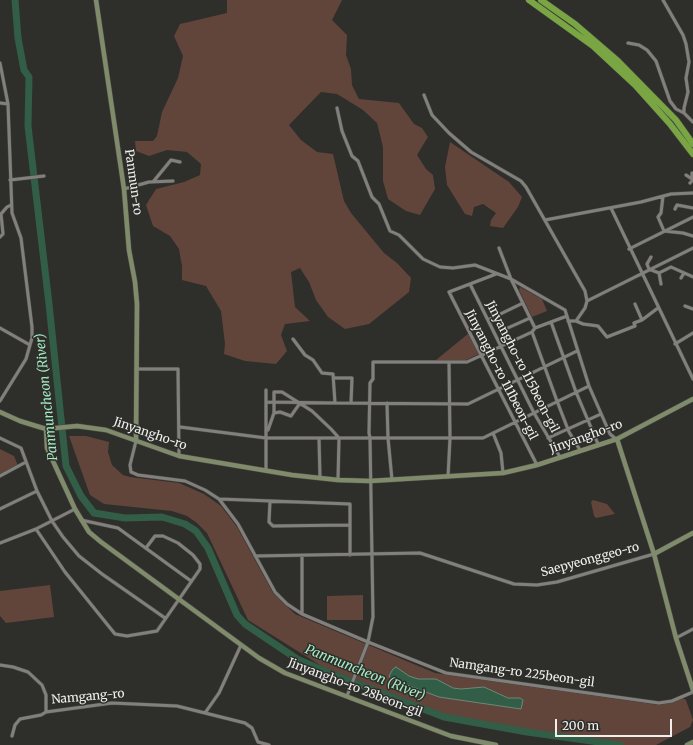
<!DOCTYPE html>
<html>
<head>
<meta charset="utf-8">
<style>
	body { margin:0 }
	#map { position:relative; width:693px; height:745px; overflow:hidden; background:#2e2e2b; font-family:Merriweather,serif }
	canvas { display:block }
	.scale { position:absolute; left:555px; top:719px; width:117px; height:18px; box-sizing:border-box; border:2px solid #efefed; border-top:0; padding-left:5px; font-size:12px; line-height:14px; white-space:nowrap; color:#efefed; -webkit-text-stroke:3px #2e2e2b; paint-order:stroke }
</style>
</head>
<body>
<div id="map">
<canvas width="693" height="745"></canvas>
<div class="scale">200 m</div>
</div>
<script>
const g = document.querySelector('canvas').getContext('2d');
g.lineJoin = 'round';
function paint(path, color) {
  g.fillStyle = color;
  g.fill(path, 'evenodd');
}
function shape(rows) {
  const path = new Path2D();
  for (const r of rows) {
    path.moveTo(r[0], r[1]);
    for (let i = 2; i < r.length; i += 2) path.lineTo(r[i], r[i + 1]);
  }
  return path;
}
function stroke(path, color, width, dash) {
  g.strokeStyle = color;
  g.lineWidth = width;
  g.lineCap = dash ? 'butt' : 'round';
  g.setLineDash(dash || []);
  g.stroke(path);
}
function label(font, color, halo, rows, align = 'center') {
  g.font = font + ' Merriweather,serif';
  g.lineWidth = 3;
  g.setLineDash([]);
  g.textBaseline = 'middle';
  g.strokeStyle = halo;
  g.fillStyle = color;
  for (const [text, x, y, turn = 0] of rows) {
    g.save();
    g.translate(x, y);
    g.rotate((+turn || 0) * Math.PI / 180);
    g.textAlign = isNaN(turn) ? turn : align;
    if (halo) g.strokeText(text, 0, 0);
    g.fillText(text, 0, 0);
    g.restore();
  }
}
const green = shape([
	[227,0,342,0,332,20,347,35,346,55,351,69,352,85,359,99,399,103,414,124,422,128,428,137,417,155,426,169,433,175,435,189,420,215,406,211,388,199,383,181,383,147,377,123,363,110,337,94,321,92,289,125,301,140,317,152,333,154,344,201,351,213,384,253,397,263,411,278,409,292,369,324,345,329,328,317,316,300,309,282,300,268,291,272,295,307,310,321,285,324,281,335,287,351,276,364,245,361,224,354,225,344,221,311,206,286,182,280,182,266,179,249,170,236,153,226,146,205,156,189,184,182,200,175,201,164,187,152,167,150,149,156,136,151,135,141,153,141,157,136,162,112,178,78,183,56,174,36,180,24,227,13],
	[450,142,509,182,522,197,518,207,503,228,490,226,491,220,496,213,483,204,474,207,472,216,465,214,447,185,445,167],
	[520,287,542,299,547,311,532,317,519,290],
	[469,333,479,354,466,360,436,360],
	[69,436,86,436,109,442,108,452,112,465,123,475,130,477,179,483,204,494,221,506,237,527,273,593,295,614,435,673,660,705,683,698,686,700,693,720,690,727,656,745,623,745,458,720,323,667,248,620,207,533,197,523,187,516,172,511,104,504,90,495],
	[0,449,14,456,18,466,0,474],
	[593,500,607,504,615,514,596,518,594,516,591,502],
	[50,585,54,617,6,623,0,616,0,591],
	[363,595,363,620,327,620,327,596]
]);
const water = shape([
	[396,667,409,676,418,679,436,679,453,688,461,689,484,687,508,698,520,698,523,700,521,709,439,697,391,679,389,676,393,669,396,667]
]);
const river = shape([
	[15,0,18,38,24,70,29,77,28,126,49,304,66,466,81,496,94,513,125,518,162,517,185,524,196,531,208,548,237,615,245,624,297,659,327,672,444,717,527,732,620,745]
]);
const street = shape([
	[663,0,683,35,686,44,689,62,686,78,688,92,684,108,684,113,693,122],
	[628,43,639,45,647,50,656,61,670,101,676,109,684,113],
	[0,63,8,104,12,213,21,238,32,327,32,338,26,359,0,401],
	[424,95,432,115,449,133,471,152,521,181,526,187,585,291,587,301,585,308,576,321,568,321],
	[0,103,8,104],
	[337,108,342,131,352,156,358,161,372,197,379,204,390,231,399,235,423,259,440,267,453,268,475,265,511,279,535,328],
	[686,175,692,179,692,173],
	[10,180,44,176],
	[153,182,171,160,180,162],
	[690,183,693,180],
	[124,189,149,182,173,181],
	[663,196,661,213,658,217,664,231],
	[611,208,693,379],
	[675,209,677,205,693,208],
	[545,220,641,202,671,194,693,193],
	[664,231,683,233,693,236],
	[0,237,3,234,1,214,7,207,11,205],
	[499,248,511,279,565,310,589,386,610,434,616,439],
	[629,249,693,217],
	[651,257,647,264,649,269,659,273,671,267,693,277],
	[659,273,661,284],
	[496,274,449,292,537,465],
	[681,278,684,273],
	[470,284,534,413,560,457],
	[587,301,693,248],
	[635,304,642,320],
	[685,306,693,309],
	[488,320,523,303],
	[576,321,583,324,598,326,607,337,635,326,634,323,642,320,658,308],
	[551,322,576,392,598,444],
	[0,328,30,345],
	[501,331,530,318],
	[532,332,557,401,569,432,580,450],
	[293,339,305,355,313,360,322,373,333,374,335,403,468,404,577,351],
	[675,344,693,333],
	[449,362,467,362,532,332,535,328,567,316],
	[137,369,178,369,179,456],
	[334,378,352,378,351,403],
	[266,402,335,403],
	[387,403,388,438,392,480],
	[274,413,274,392,282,392,312,411,331,429,339,438,338,480],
	[180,427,266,438,483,438,589,386],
	[268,430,274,413,280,412,291,416,300,403],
	[493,433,501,453,503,473],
	[0,438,21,448,37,491,52,521,63,537,79,556,102,574,165,618],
	[319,438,320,478],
	[548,438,601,414],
	[136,441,130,465,131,472,138,475,185,481,205,490,219,499,238,524,275,592,287,604,302,614,368,642,347,696],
	[266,471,266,390],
	[0,476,26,462],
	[448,477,450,438,449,362,373,362,373,379,370,383,369,433,370,438,373,617,368,642,446,673,659,703,672,701,693,692],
	[219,499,350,504,350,555],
	[270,501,269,522,273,526,349,525],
	[0,509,37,491],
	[81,520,118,528,191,581],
	[36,529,65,572,115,634,127,636,157,631,200,569,200,564,193,555,178,543,163,536,155,536,146,548],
	[0,543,36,529,75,509],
	[255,556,420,553,514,584,537,585,557,582,654,554],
	[302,556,302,614],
	[676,638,693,629],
	[0,665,13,667,28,672,42,685,46,695,46,712,112,703,177,706,205,713,219,693,241,645],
	[205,713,245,723,252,728,258,742,269,745],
	[12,736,15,725,20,719,41,715,46,712]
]);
const secondary = shape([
	[96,0,124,189,129,250,135,282,137,304,136,441],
	[0,412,20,421,46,429,77,426,106,430,179,456,292,475,338,480,370,481,503,473,537,465,617,439,693,399],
	[46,429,47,448,75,509,89,532,101,542,259,658,285,673,451,736,496,745],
	[617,439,654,554,676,638,693,690],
	[654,554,693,533],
	[687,745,693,742]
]);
const highway = shape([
	[529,0,593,46,635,85,670,124,693,154],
	[541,0,575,24,618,61,676,120,693,144]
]);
const streetNames = [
	["Panmun-ro",133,182,82],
	["Jinyangho-ro 115beon-gil",522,367,63],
	["Jinyangho-ro 111beon-gil",501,375,63],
	["Jinyangho-ro",150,434,19],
	["Jinyangho-ro",586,437,-20],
	["Saepyeonggeo-ro",590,560,-15],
	["Namgang-ro 225beon-gil",522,673,8],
	["Jinyangho-ro 28beon-gil",355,688,21],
	["Namgang-ro",88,697,-5]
];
const waterNames = [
	["Panmuncheon (River)",47,397,-96],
	["Panmuncheon (River)",365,673,22]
];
paint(green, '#61453b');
paint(water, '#325d47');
stroke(water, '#6b8979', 1);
stroke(river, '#325d47', 7);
stroke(street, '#4a4a47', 4);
stroke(secondary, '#4a4a47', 5.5);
stroke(highway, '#4a4a47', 7);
stroke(street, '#81807c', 3);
stroke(secondary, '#7f8b6b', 4.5);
stroke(highway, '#79a643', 6);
label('12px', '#efefed', '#2e2e2b', streetNames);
label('italic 13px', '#a5edc5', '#2e2e2b', waterNames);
</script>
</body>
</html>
